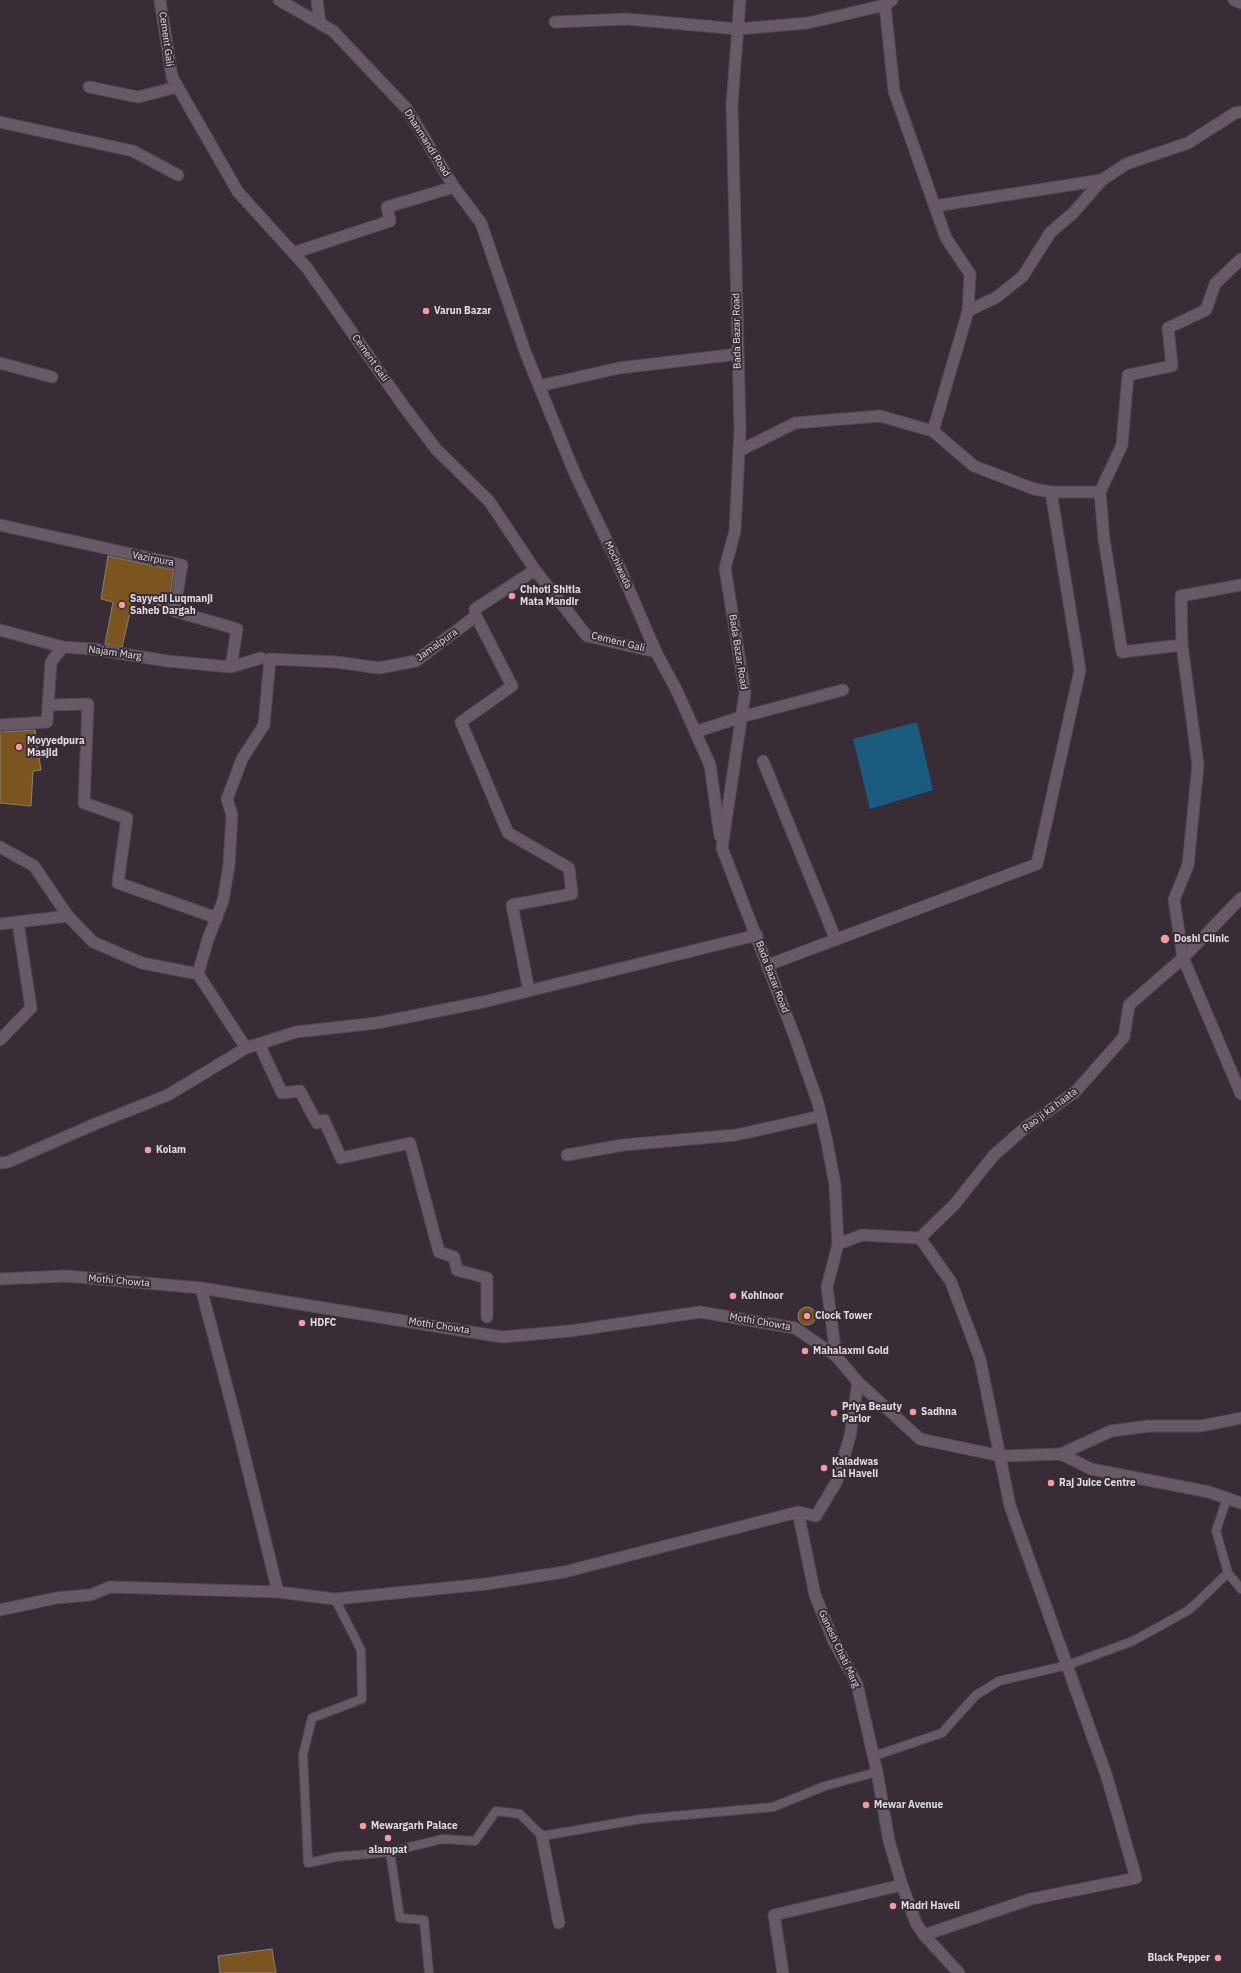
<!DOCTYPE html>
<html>
<head>
<meta charset="utf-8">
<style>
	body { margin:0 }
	canvas { display:block; background:#382c37 }
</style>
</head>
<body>
<canvas width="1241" height="1973"></canvas>
<script>
const g = document.querySelector('canvas').getContext('2d');
g.lineJoin = 'round';
function paint(path, color) {
  g.fillStyle = color;
  g.fill(path, 'evenodd');
}
function shape(rows) {
  const path = new Path2D();
  for (const r of rows) {
    if (r.length === 3) {
      path.moveTo(r[0] + r[2], r[1]);
      path.arc(r[0], r[1], r[2], 0, 2 * Math.PI);
      continue;
    }
    path.moveTo(r[0], r[1]);
    for (let i = 2; i < r.length; i += 2) path.lineTo(r[i], r[i + 1]);
  }
  return path;
}
function stroke(path, color, width, dash) {
  g.strokeStyle = color;
  g.lineWidth = width;
  g.lineCap = dash ? 'butt' : 'round';
  g.setLineDash(dash || []);
  g.stroke(path);
}
function label(font, color, halo, rows, align = 'center') {
  g.font = font + ' "IBM Plex Sans",sans-serif';
  g.lineWidth = 4;
  g.setLineDash([]);
  g.textBaseline = 'middle';
  g.strokeStyle = halo;
  g.fillStyle = color;
  for (const [text, x, y, turn = 0] of rows) {
    g.save();
    g.translate(x, y);
    g.rotate((+turn || 0) * Math.PI / 180);
    g.textAlign = isNaN(turn) ? turn : align;
    if (halo) g.strokeText(text, 0, 0);
    g.fillText(text, 0, 0);
    g.restore();
  }
}
const water = shape([
	[917,722,933,790,870,809,853,739]
]);
const building = shape([
	[108,556,174,570,168,607,133,600,122,647,105,644,113,602,101,599,108,556],
	[35,730,41,770,33,771,31,806,0,803,0,732,35,730],
	[807,1316,9],
	[272,1949,276,1973,220,1973,218,1956,272,1949]
]);
const service = shape([
	[1228,1573,1241,1589],
	[335,1599,361,1650,362,1699,312,1718,303,1755,308,1863,335,1857,390,1852,442,1839,475,1841,496,1811,520,1814,542,1836,641,1819,773,1807,825,1786,877,1772],
	[874,1756,942,1733,976,1695,999,1681,1068,1665,1133,1641,1189,1610,1228,1573,1216,1531,1227,1498],
	[390,1852,400,1918,424,1920,429,1973]
]);
const minor = shape([
	[160,0,172,77,238,192,307,268,402,404,436,449,489,501,535,570,587,636,656,652],
	[279,0,333,31,407,109,454,187,481,223,526,354,575,474,618,564,656,652,677,691,710,765,720,836],
	[317,0,320,24],
	[740,0,732,105,740,430,735,531,725,568,745,693,722,848,796,1040,818,1103,827,1142,835,1185,838,1244,827,1287,836,1356],
	[1234,0,1241,3],
	[885,5,894,91,946,238,970,274,968,311,933,431],
	[555,22,627,19,738,29,808,23,885,5,892,0],
	[89,87,138,97,177,87],
	[0,122,133,151,178,175],
	[935,206,1102,180],
	[293,253,390,221,387,207,454,187],
	[1241,259,1215,284,1206,310,1168,328,1172,366,1128,375,1122,445,1100,492,1104,539,1122,652,1182,645,1198,765,1188,865,1174,900,1183,958,1241,1094],
	[968,311,997,297,1023,276,1050,233,1074,212,1102,180,1126,164,1188,143,1235,113,1241,112],
	[0,363,52,377],
	[539,386,619,368,738,354],
	[739,451,795,423,880,416,933,431,974,466,1034,489,1051,492,1100,492],
	[0,525,182,565,174,611,237,629,231,667],
	[476,616,512,686,461,722,508,833,569,868,572,894,512,905,529,991],
	[0,630,63,647,93,649,167,661,231,667,261,658],
	[1182,645,1181,596,1241,585],
	[48,705,88,704,84,803,127,818,118,883,217,918],
	[0,725,47,722,51,662,63,647],
	[695,732,741,717,843,690],
	[763,761,836,940],
	[0,847,34,866,68,916,93,942,142,963,198,974,246,1048],
	[0,924,68,916],
	[768,965,1037,864,1080,670,1051,492],
	[198,974,208,939,223,901,229,865,232,815,227,799,242,759,264,725,270,659,336,662,379,668,416,661,476,616,475,609,535,570],
	[0,1040,31,1008,18,923],
	[259,1044,282,1093,300,1091,317,1123,324,1120,341,1158,410,1143,439,1252,454,1257,457,1270,487,1278,487,1317],
	[567,1155,623,1145,736,1135,821,1116],
	[0,1163,8,1162,95,1124,168,1095,246,1048,296,1032,377,1023,483,1002,757,935],
	[920,1238,951,1282,980,1359,1010,1506,1107,1777,1136,1878,1031,1899,924,1935],
	[838,1244,862,1235,920,1238,954,1205,994,1155,1026,1127,1075,1092,1124,1037,1129,1005,1183,958,1241,898],
	[201,1288,237,1425,278,1592],
	[1061,1454,1111,1431,1149,1426,1201,1426,1241,1418],
	[798,1512,815,1595,834,1642,857,1684,877,1772,889,1841,902,1885,916,1923,924,1935,959,1973],
	[0,1610,56,1598,90,1595,110,1587,278,1592,335,1599,486,1584,564,1572,798,1512,816,1516,837,1481,850,1436,858,1382],
	[542,1836,559,1923],
	[783,1973,774,1915,902,1885]
]);
const secondary = shape([
	[0,1279,66,1276,201,1288,502,1337,570,1331,700,1312,795,1328,836,1356,858,1382,920,1439,1001,1456,1061,1454,1091,1469,1209,1492,1241,1503]
]);
const markers = [
	[426,311,4,"#f49aa1"],
	[512,596,4,"#f49aa1"],
	[122,605,4,"#f49aa1"],
	[19,747,4,"#f49aa1"],
	[1165,939,5,"#f49aa1"],
	[148,1150,4,"#f49aa1"],
	[733,1296,4,"#f49aa1"],
	[807,1316,4,"#f49aa1"],
	[302,1323,4,"#f49aa1"],
	[805,1351,4,"#f49aa1"],
	[913,1412,4,"#f49aa1"],
	[834,1413,4,"#f49aa1"],
	[824,1468,4,"#f49aa1"],
	[1051,1483,4,"#f49aa1"],
	[866,1805,4,"#f49aa1"],
	[363,1826,4,"#f49aa1"],
	[388,1838,4,"#f49aa1"],
	[893,1906,4,"#f49aa1"],
	[1218,1958,4,"#f49aa1"]
];
const streetNames = [
	["Cement Gali",166,39,82],
	["Dhanmandi Road",427,143,58],
	["Bada Bazar Road",737,331,-91],
	["Cement Gali",370,358,55],
	["Vazirpura",153,559,11],
	["Mochiwada",618,565,65],
	["Cement Gali",618,642,14],
	["Jamalpura",437,645,-36],
	["Bada Bazar Road",738,652,81],
	["Najam Marg",115,653,8],
	["Bada Bazar Road",772,977,69],
	["Rao ji ka haata",1050,1110,-37],
	["Mothi Chowta",119,1281,5],
	["Mothi Chowta",760,1322,10],
	["Mothi Chowta",439,1326,9],
	["Ganesh Chati Marg",839,1649,65]
];
const poiNames = [
	["Varun Bazar",434,311],
	["Chhoti Shitla",520,590],
	["Mata Mandir",520,602],
	["Sayyedi Luqmanji",130,599],
	["Saheb Dargah",130,611],
	["Moyyedpura",27,741],
	["Masjid",27,753],
	["Doshi Clinic",1174,939],
	["Kolam",156,1150],
	["Kohinoor",741,1296],
	["Clock Tower",815,1316],
	["HDFC",310,1323],
	["Mahalaxmi Gold",813,1351],
	["Priya Beauty",842,1407],
	["Parlor",842,1419],
	["Sadhna",921,1412],
	["Kaladwas",832,1462],
	["Lal Haveli",832,1474],
	["Raj Juice Centre",1059,1483],
	["Mewar Avenue",874,1805],
	["Mewargarh Palace",371,1826],
	["alampat",388,1850,"center"],
	["Madri Haveli",901,1906],
	["Black Pepper",1210,1958,"right"]
];
paint(water, '#1b5c7e');
paint(building, '#7b551f');
stroke(building, '#8b8072', 1);
stroke(service, '#514850', 10);
stroke(minor, '#514850', 13);
stroke(secondary, '#514850', 13);
stroke(service, '#675a66', 8);
stroke(minor, '#675a66', 11);
stroke(secondary, '#675a66', 11);
for (const [x, y, r, color] of markers) {
  const dot = new Path2D();
  dot.arc(x, y, r, 0, 2 * Math.PI);
  g.fillStyle = color;
  g.fill(dot);
  stroke(dot, '#382c37', 1.5);
}
label('10px', '#e0d9df', '#382c37', streetNames);
label('bold 10px', '#e0d9df', '#382c37', poiNames, 'left');
</script>
</body>
</html>
